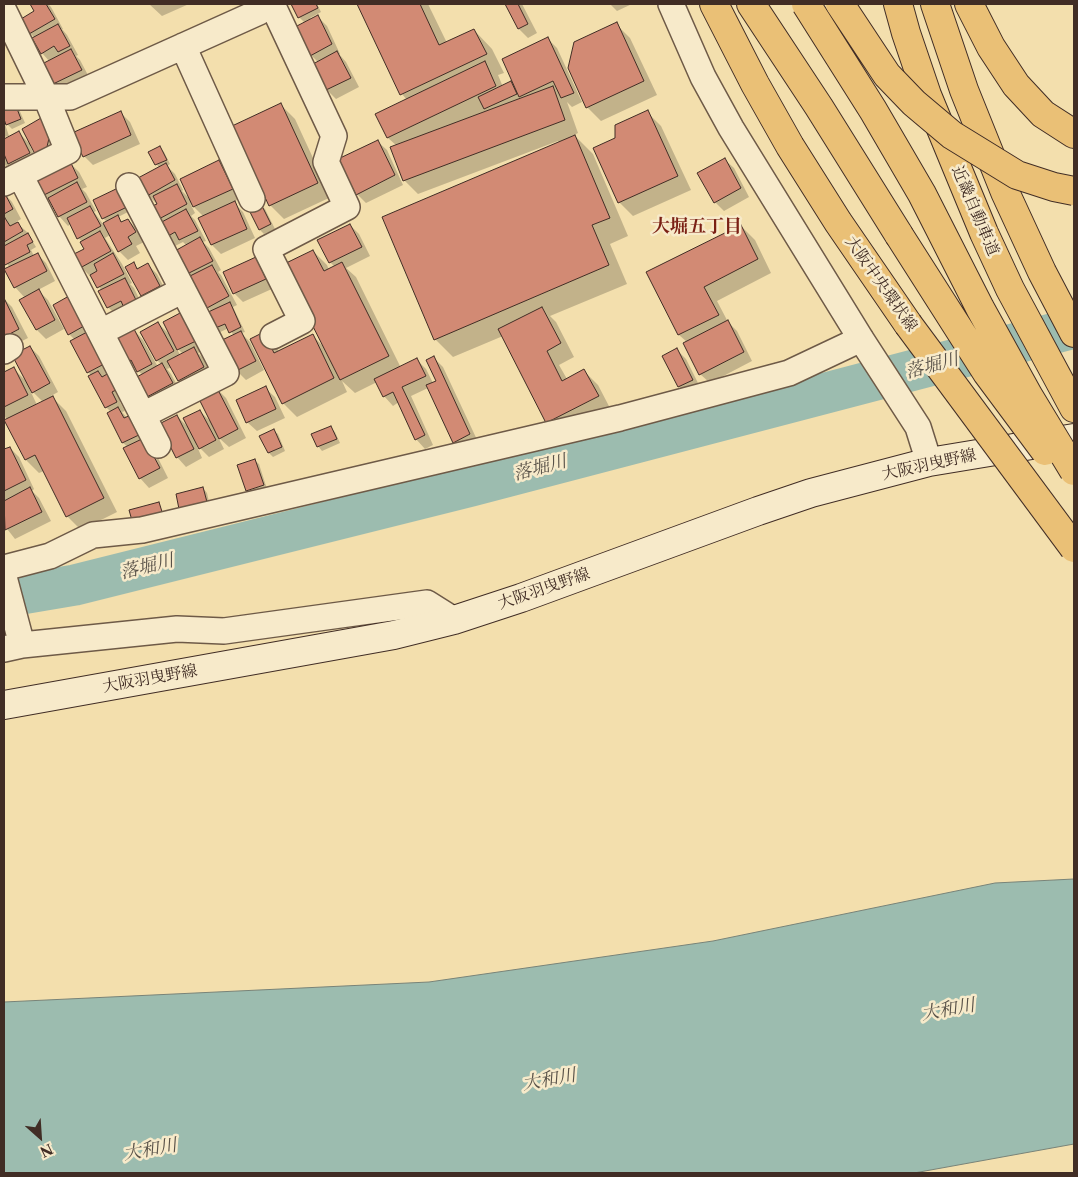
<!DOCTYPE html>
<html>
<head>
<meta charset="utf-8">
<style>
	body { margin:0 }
	#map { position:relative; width:1078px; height:1177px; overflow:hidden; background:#f3dfad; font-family:"Libre Caslon Text",serif }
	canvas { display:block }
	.frame { position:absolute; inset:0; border:5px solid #412d25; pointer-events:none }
	.north { position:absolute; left:15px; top:1112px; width:50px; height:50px; -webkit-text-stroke:4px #f7eaca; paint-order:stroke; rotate:154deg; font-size:14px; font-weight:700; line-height:20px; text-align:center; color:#412d25 }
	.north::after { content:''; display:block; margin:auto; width:18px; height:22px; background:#412d25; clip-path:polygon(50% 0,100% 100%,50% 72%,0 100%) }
</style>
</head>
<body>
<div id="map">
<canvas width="1078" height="1177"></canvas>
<div class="frame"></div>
<div class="north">N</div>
</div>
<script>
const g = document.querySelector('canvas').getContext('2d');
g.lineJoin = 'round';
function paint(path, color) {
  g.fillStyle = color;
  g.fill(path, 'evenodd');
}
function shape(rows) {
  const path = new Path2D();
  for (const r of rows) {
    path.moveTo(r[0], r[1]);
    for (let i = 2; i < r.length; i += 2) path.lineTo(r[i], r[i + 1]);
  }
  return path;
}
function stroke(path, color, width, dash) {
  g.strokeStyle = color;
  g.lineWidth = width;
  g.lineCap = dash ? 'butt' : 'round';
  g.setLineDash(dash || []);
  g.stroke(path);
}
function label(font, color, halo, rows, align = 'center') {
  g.font = font + ' "Libre Caslon Text","Noto Serif JP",serif';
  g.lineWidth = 5;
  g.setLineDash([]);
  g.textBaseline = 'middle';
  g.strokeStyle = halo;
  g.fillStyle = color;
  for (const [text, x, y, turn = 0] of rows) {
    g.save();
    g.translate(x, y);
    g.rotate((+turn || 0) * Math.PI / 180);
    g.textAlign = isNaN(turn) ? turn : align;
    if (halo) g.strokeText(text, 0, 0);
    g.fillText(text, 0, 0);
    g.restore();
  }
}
const water = shape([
	[1074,879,1074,1144,914,1173,4,1173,4,1002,429,982,713,941,995,883,1074,879]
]);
const shadow = shape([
	[32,4,48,4,51,7,63,29,62,29,67,35,78,55,76,56,80,60,90,79,63,92,54,83,50,62,42,53,35,38,30,33,36,11],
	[149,4,189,4,162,16],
	[292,4,317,4,321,12,310,18,311,20,318,17,327,26,340,54,339,54,346,62,359,87,336,99,327,90,315,64,318,62,311,55,305,23,299,17],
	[358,4,428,4,447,43,474,30,492,49,504,73,498,75,503,87,511,83,517,89,548,39,557,48,582,102,572,107,567,102,578,133,574,135,593,154,628,236,610,244,627,284,550,316,556,322,574,357,559,365,567,379,584,371,598,385,611,410,547,423,503,336,453,357,435,339,559,143,558,141,418,194,404,180,397,146,388,138,407,100,402,94],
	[506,4,522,4,537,33,528,38,519,29],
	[610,4,632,4,617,11],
	[616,24,630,38,657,95,601,121,587,107],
	[281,105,295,119,331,197,284,219,270,205],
	[4,107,18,107,25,123,12,129,4,121,9,136,4,137],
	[647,112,661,126,691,190,633,216,619,202,594,149,616,139],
	[121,113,130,122,140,144,93,165,84,156],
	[50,129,55,160,32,145,30,146,38,162,18,172,10,164,6,166,4,164,4,140,19,133,31,145],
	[377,141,387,150,403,185,366,203,357,194],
	[160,147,164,152,170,164,167,166,175,174,183,190,182,191,190,199,219,162,228,171,241,198,233,202,243,212,255,238,221,254,212,245,200,219,204,217,190,203,195,213,191,216,195,220,206,241,203,242,209,248,221,270,218,272,221,275,237,305,233,307,245,332,241,333,250,342,264,370,246,380,237,371,234,336,229,328,218,333,214,329,212,312,208,307,196,284,186,274,187,246,183,242,175,246,166,237,158,219,158,205,148,195,159,168,150,152],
	[724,159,734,168,749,197,724,211,715,202],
	[70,163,79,172,87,187,82,189,86,193,96,211,94,212,103,224,107,222,103,218,117,189,130,211,118,217,123,223,128,220,137,229,144,242,136,246,140,253,128,260,119,251,110,235,105,238,122,264,132,283,130,284,134,288,145,311,117,316,108,307,102,291,92,276,90,276,81,267,85,249,83,242,78,238,71,224,68,226,59,216,52,205,43,195],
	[4,193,12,202,21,219,16,222,27,232,36,247,31,250,34,256,37,254,46,263,55,281,38,290,48,300,64,329,46,339,37,330,21,300,25,298,15,287,10,268,4,259],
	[260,205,265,209,275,229,264,234,260,230,250,210],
	[350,225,359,234,370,256,346,268,356,277,401,368,417,360,426,369,433,383,437,381,434,358,443,367,479,444,463,451,454,442,428,388,411,396,433,445,425,449,416,439,399,402,393,406,384,396,377,382,355,393,342,381,347,392,297,417,283,403,252,339,277,347,279,352,313,336,324,347,313,251,327,265,329,270,335,267,330,262],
	[741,226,755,240,771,273,717,301,728,322,737,331,752,361,710,383,700,374,687,342,679,335,648,273],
	[256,259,265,268,274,288,243,302,234,293],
	[133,264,139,269,148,265,157,274,168,295,151,304,142,295],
	[69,298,126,398,120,402,125,411,122,412,153,448,168,478,149,488,140,478,125,449,128,447,123,443,108,414,111,412,106,407,92,376,88,372,75,340,69,334],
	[4,299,12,307,28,338,6,349,4,347],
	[182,314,204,350,198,353,202,357,213,377,188,390,179,380,172,367,167,369,171,374,181,392,155,407,146,398,143,375,127,362,134,330,143,340,158,367,162,365,157,360,158,323,171,336],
	[176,347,183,354,180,355],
	[30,347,39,356,58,392,51,396,66,411,117,512,81,530,67,516,44,471,39,473,26,460,8,420,4,416,4,374,14,369,26,381],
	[29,388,43,402,37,405],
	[677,350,686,359,701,389,688,396,679,386],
	[265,388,275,397,285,418,257,431,247,422],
	[217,389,226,398,246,438,229,447,218,437,224,449,209,457,196,444,202,458,186,467,177,457,177,416,190,429,200,411,211,422],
	[331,428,335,432,340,443,322,451,318,446],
	[273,430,278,434,285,451,273,457,269,453],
	[10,448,19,457,34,489,32,491,39,498,51,521,15,539,4,525,4,451],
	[254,460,259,464,267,489,251,495,247,491],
	[203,488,207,493,210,506,185,512]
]);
const river = shape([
	[4,597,75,585,471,486,1074,328]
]);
const building = shape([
	[30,4,46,4,55,19,29,34,21,19,34,11,30,4],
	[291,4,316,4,318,8,298,18,291,4],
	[357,4,420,4,439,45,474,29,487,54,400,95,357,4],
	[505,4,518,4,528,24,518,29,505,4],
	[318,15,332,44,310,56,295,27,318,15],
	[617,22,644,81,586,108,568,68,574,42,617,22],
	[58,24,70,46,58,52,54,46,41,54,32,38,58,24],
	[548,37,574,93,561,98,553,81,519,97,502,59,548,37],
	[71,49,82,70,53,84,42,64,71,49],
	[337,51,351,78,326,90,313,64,337,51],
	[485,61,496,86,387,138,375,114,485,61],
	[511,81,517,94,484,109,478,97,511,81],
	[553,86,565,120,403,181,390,147,553,86],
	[14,101,21,119,6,125,4,119,4,106,14,101],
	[281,103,318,183,269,206,232,126,281,103],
	[648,110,678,176,618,203,593,148,615,138,615,125,648,110],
	[121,111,131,135,83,157,72,133,121,111],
	[41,118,50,134,46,151,36,156,22,129,41,118],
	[19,131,30,153,8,164,4,154,4,139,19,131],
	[575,135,610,218,592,225,609,265,434,340,382,217,575,135],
	[378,140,395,175,356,195,338,159,378,140],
	[160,146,167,160,155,165,148,152,160,146],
	[725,158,741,188,714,203,697,173,725,158],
	[219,160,233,189,193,207,180,179,219,160],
	[70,161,78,178,42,196,33,180,70,161],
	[166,163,175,180,147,196,138,178,166,163],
	[77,182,87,202,58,217,48,198,77,182],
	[177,184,187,204,157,220,150,207,157,204,153,196,177,184],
	[118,188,127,207,102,219,93,200,118,188],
	[4,192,13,209,4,214,4,192],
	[235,201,247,229,211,245,198,218,235,201],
	[261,204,271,224,259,230,249,210,261,204],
	[90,206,101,226,77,239,67,218,90,206],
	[186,209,198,231,179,240,175,232,165,238,158,224,186,209],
	[118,215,121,222,128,219,136,232,128,237,132,244,118,252,103,223,118,215],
	[5,218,10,226,18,222,23,231,4,242,4,219,5,218],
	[350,224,362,247,329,263,317,240,350,224],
	[741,225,758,259,704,287,719,315,678,335,646,272,741,225],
	[100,231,111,251,80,268,72,255,84,249,80,242,100,231],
	[28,233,33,242,27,245,30,252,5,265,4,262,4,246,28,233],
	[200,237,213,261,185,275,173,252,200,237],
	[313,250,324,271,342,262,389,356,340,380,282,265,313,250],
	[38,253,47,271,14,288,4,269,38,253],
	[113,253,124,274,97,288,90,275,97,271,94,264,113,253],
	[256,257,266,279,233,294,223,272,256,257],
	[134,262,137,269,148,263,160,286,141,296,125,267,134,262],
	[212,265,229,296,207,308,190,276,212,265],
	[125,278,137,302,124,308,121,301,107,308,98,291,125,278],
	[39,289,55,320,36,330,19,300,39,289],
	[69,296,84,326,68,335,53,305,69,296],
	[4,298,19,329,4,337,4,298],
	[230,302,241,327,229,333,225,324,213,329,206,313,230,302],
	[542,307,561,343,547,351,562,381,584,369,599,396,546,423,498,329,542,307],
	[182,312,196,341,177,350,163,322,182,312],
	[728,320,744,352,699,375,683,343,728,320],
	[158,322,174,351,156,361,140,332,158,322],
	[134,329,152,364,137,372,131,360,126,363,114,339,134,329],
	[89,331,106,363,87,373,70,341,89,331],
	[241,331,256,361,236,371,220,341,241,331],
	[264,332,274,353,313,334,334,378,282,404,250,339,264,332],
	[30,346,50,383,32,393,12,355,30,346],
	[194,347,204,367,178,381,167,361,194,347],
	[677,348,693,380,678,387,662,356,677,348],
	[434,356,470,434,453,443,426,385,436,381,426,360,434,356],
	[417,358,426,376,402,387,425,435,415,440,393,392,383,397,374,379,417,358],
	[162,363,173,383,145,398,135,378,162,363],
	[14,367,28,395,4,407,4,372,14,367],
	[98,371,102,377,109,373,118,389,112,392,117,402,105,408,88,376,98,371],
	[266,386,276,409,246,423,236,400,266,386],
	[217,388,238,429,219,439,198,397,217,388],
	[53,396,104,498,66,517,35,455,25,460,4,420,53,396],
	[118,407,124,418,131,415,141,434,122,443,107,413,118,407],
	[200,410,216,440,199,449,183,418,200,410],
	[177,415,194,449,176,458,159,424,177,415],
	[331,426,337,439,317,447,311,434,331,426],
	[274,429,282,447,268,453,259,436,274,429],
	[144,438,160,468,139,479,123,448,144,438],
	[10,447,26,480,4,491,4,449,10,447],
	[255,459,264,485,246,491,237,465,255,459],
	[30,487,42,512,5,530,4,501,30,487],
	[203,487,207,502,179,509,176,494,203,487],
	[159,502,163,515,133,524,129,510,159,502]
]);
const street = shape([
	[272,4,334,136,326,162,347,207,266,249,302,321,273,336],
	[671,4,703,77,731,128,861,339,918,427,929,462],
	[4,11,46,97,68,151,4,183],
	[183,46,252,199],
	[4,97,70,97,259,12,269,4],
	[20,175,158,445],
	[129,186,226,373,143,415],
	[101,332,183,290],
	[4,351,10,347],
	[4,568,50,556,93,535,142,530,620,418,789,373,861,339],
	[4,577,22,645],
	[4,649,22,645,177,629,224,631,427,603,454,620]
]);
const secondary = shape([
	[4,705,394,635,454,620,521,598,758,511,811,493,929,462,1074,438]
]);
const primary = shape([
	[714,4,755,84,790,146,838,222,908,324]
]);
const highway = shape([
	[751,4,819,107,899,235],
	[898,4,906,33,927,95,984,233,1010,289,1074,408],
	[935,4,964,90,1005,192,1042,272,1074,333],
	[969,4,991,47,1016,85,1043,114,1074,134]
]);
const primaryBridge = shape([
	[908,324,1074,548]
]);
const highwayBridge = shape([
	[806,4,873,110,922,194,980,308,1028,395,1074,471],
	[840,4,887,75,914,103,952,135,1017,175,1054,187,1074,191],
	[899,235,987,373,1045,451]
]);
const streetNames = [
	["近畿自動車道",975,211,67],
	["大阪中央環状線",881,284,55],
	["大阪羽曳野線",929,465,-12],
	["大阪羽曳野線",544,589,-19],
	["大阪羽曳野線",150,679,-10]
];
const neighbourhoodNames = [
	["大堀五丁目",697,227]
];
const waterNames = [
	["落堀川",932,366,-15],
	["落堀川",540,468,-15],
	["落堀川",147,567,-14],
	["大和川",948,1010,-10],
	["大和川",549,1080,-10],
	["大和川",150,1150,-10]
];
paint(water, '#9cbcaf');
stroke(water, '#788378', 1);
paint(shadow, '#0003');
stroke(river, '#9cbcaf', 41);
paint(building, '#d28a74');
stroke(building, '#412d25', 1);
stroke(street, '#6e5a47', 28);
stroke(secondary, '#412d25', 30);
stroke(primary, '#412d25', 30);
stroke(highway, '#412d25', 30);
stroke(street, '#f7eaca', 25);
stroke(secondary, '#f7eaca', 28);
stroke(primary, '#eac076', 28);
stroke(highway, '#eac076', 28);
stroke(primaryBridge, '#412d25', 30, []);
stroke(highwayBridge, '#412d25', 30, []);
stroke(primaryBridge, '#eac076', 28);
stroke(highwayBridge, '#eac076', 28);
label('16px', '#412d25', '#f7eaca', streetNames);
label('bold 18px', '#7a1f14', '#f7eaca', neighbourhoodNames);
label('italic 18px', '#585148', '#f7eaca', waterNames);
</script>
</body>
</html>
